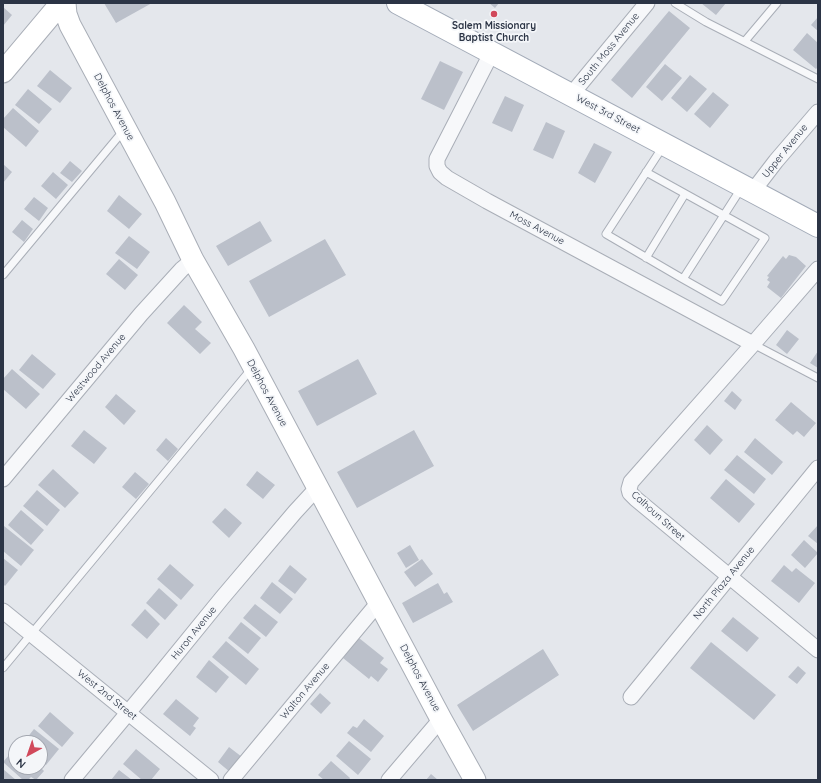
<!DOCTYPE html>
<html>
<head>
<meta charset="utf-8">
<style>
	body { margin:0 }
	#map { position:relative; width:821px; height:783px; overflow:hidden; background:#e4e7ec; font-family:Quicksand,sans-serif }
	canvas { display:block }
	.frame { position:absolute; inset:0; border:4px solid #2b3445; pointer-events:none }
	.north { position:absolute; left:8px; top:735px; width:40px; height:40px; box-sizing:border-box; background:#f4f6f9; border:1px solid #a4a8b1; border-radius:50%; rotate:220deg; font-size:11px; font-weight:700; line-height:16px; text-align:center; color:#2b3445 }
	.north::after { content:''; display:block; margin:auto; width:14px; height:18px; background:#d1495b; clip-path:polygon(50% 0,100% 100%,50% 72%,0 100%) }
</style>
</head>
<body>
<div id="map">
<canvas width="821" height="783"></canvas>
<div class="frame"></div>
<div class="north">N</div>
</div>
<script>
const g = document.querySelector('canvas').getContext('2d');
g.lineJoin = 'round';
function paint(path, color) {
  g.fillStyle = color;
  g.fill(path, 'evenodd');
}
function shape(rows) {
  const path = new Path2D();
  for (const r of rows) {
    path.moveTo(r[0], r[1]);
    for (let i = 2; i < r.length; i += 2) path.lineTo(r[i], r[i + 1]);
  }
  return path;
}
function stroke(path, color, width, dash) {
  g.strokeStyle = color;
  g.lineWidth = width;
  g.lineCap = dash ? 'butt' : 'round';
  g.setLineDash(dash || []);
  g.stroke(path);
}
function label(font, color, halo, rows, align = 'center') {
  g.font = font + ' Quicksand,sans-serif';
  g.lineWidth = 3.5;
  g.setLineDash([]);
  g.textBaseline = 'middle';
  g.strokeStyle = halo;
  g.fillStyle = color;
  for (const [text, x, y, turn = 0] of rows) {
    g.save();
    g.translate(x, y);
    g.rotate((+turn || 0) * Math.PI / 180);
    g.textAlign = isNaN(turn) ? turn : align;
    if (halo) g.strokeText(text, 0, 0);
    g.fillText(text, 0, 0);
    g.restore();
  }
}
const building = shape([
	[104,3,152,3,116,23],
	[489,3,499,3,495,8],
	[701,3,726,3,716,15],
	[3,7,12,15,3,26],
	[669,11,690,28,632,98,611,80],
	[818,17,818,31,811,25],
	[807,33,818,43,818,67,816,69,793,50],
	[440,61,463,72,444,110,421,99],
	[665,64,682,78,662,101,646,87],
	[50,70,72,88,60,103,37,86],
	[690,75,707,89,687,112,671,98],
	[28,89,52,109,39,124,15,105],
	[713,92,729,105,710,128,694,114],
	[505,96,524,105,512,132,492,123],
	[13,108,39,131,26,147,3,127,3,119],
	[546,122,565,131,553,159,533,150],
	[594,143,612,152,595,183,578,173],
	[70,161,82,171,72,182,60,173],
	[3,164,12,172,3,183],
	[53,172,68,185,56,199,41,186],
	[119,195,142,214,129,229,107,211],
	[34,197,48,208,39,221,24,209],
	[22,220,33,229,24,242,12,232],
	[260,221,272,241,228,266,216,246],
	[129,236,150,252,137,269,115,253],
	[325,239,346,275,269,317,249,281],
	[789,255,796,257,806,266,781,298,767,287,770,282,767,280,769,277,767,276,783,256,786,259],
	[119,259,138,275,125,290,106,274],
	[184,305,202,322,195,329,211,343,200,354,167,323],
	[787,330,799,339,787,354,776,345],
	[818,351,818,368,810,363],
	[32,354,56,374,43,389,19,370],
	[358,359,377,394,317,426,298,391],
	[12,369,40,394,26,409,3,389,3,379],
	[732,391,742,400,735,410,724,401],
	[116,394,136,411,124,425,105,407],
	[791,402,816,423,804,437,797,431,793,435,775,420],
	[707,425,723,440,710,455,694,440],
	[84,430,107,448,94,464,71,446],
	[414,430,434,466,357,508,337,472],
	[166,438,178,449,168,461,156,450],
	[755,438,783,462,772,475,744,452],
	[737,455,766,479,754,494,724,470],
	[53,469,79,493,65,508,38,485],
	[257,471,275,485,263,499,246,485],
	[135,472,149,484,136,499,122,487],
	[726,479,755,504,739,523,710,498],
	[37,490,60,510,47,526,23,506],
	[225,508,242,523,229,538,212,522],
	[21,510,44,530,31,545,8,525],
	[818,525,818,544,808,536],
	[4,526,34,550,21,566,3,551],
	[804,540,818,553,805,568,791,555],
	[410,545,419,560,406,568,397,553],
	[3,558,18,570,5,586,3,584],
	[422,559,433,574,415,587,404,572],
	[170,564,194,585,181,600,157,579],
	[290,565,307,579,295,594,278,581],
	[784,565,792,572,796,568,815,583,799,603,771,581],
	[272,582,293,599,280,614,260,598],
	[438,583,444,594,447,592,453,602,413,623,402,603],
	[159,588,178,605,165,620,146,603],
	[255,604,278,622,266,637,243,618],
	[145,609,160,624,147,639,131,625],
	[733,617,759,638,747,652,721,631],
	[241,622,261,638,248,654,228,638],
	[359,638,384,658,380,663,388,669,378,682,371,676,369,679,343,658],
	[226,641,259,669,246,685,212,657],
	[711,642,776,695,754,720,690,668],
	[543,649,559,675,473,731,457,705],
	[209,660,229,677,216,693,196,677],
	[798,666,806,673,797,684,788,677],
	[320,693,331,703,321,714,310,704],
	[176,699,199,718,193,726,196,728,190,736,163,714],
	[50,712,74,733,62,747,38,726],
	[364,719,384,736,371,752,347,733,353,726,357,728],
	[34,729,59,749,46,765,40,761,40,743,23,743],
	[349,741,371,759,358,775,336,756],
	[16,747,16,767,40,767,44,771,36,780,31,777,28,780,23,780,3,762],
	[229,747,242,757,230,772,218,762],
	[136,749,160,769,151,780,142,780,123,764],
	[331,761,350,778,349,780,324,780,318,775],
	[3,769,16,780,3,780],
	[119,770,132,780,111,780],
	[431,774,438,780,426,780]
]);
const lane = shape([
	[675,3,706,22,818,79],
	[745,41,777,3],
	[664,145,606,234,683,279,742,187],
	[646,172,765,238,722,301,683,279],
	[646,258,685,194],
	[3,275,124,130],
	[753,344,818,378],
	[3,668,252,368]
]);
const street = shape([
	[492,52,437,159,437,166,440,172,447,178,487,201,753,344],
	[571,95,647,3],
	[753,191,776,161,818,112],
	[818,269,753,344,631,482,629,489,630,493,636,499,818,650],
	[3,479,141,314,182,269,193,260],
	[3,611,211,780],
	[631,697,818,468],
	[72,780,152,684,222,598,295,512,318,487],
	[231,780,379,602],
	[389,780,441,719]
]);
const secondary = shape([
	[65,3,66,14,70,25,165,202,193,260,244,349,441,719,475,780],
	[3,72,61,3]
]);
const primary = shape([
	[398,3,818,226]
]);
const markers = [
	[494,14,4,"#d1495b"]
];
const poiNames = [
	["Salem Missionary",494,26],
	["Baptist Church",494,38]
];
const streetNames = [
	["South Moss Avenue",609,49,-51],
	["Delphos Avenue",114,107,62],
	["West 3rd Street",608,114,28],
	["Upper Avenue",785,151,-51],
	["Moss Avenue",537,228,28],
	["Westwood Avenue",96,368,-50],
	["Delphos Avenue",267,393,62],
	["Calhoun Street",658,516,42],
	["North Plaza Avenue",724,583,-51],
	["Huron Avenue",194,633,-51],
	["Delphos Avenue",420,678,62],
	["Walton Avenue",305,691,-50],
	["West 2nd Street",107,695,39]
];
paint(building, '#bbc0ca');
stroke(lane, '#a9aeb7', 9);
stroke(street, '#a9aeb7', 17);
stroke(secondary, '#a9aeb7', 23);
stroke(primary, '#a3abb8', 24);
stroke(lane, '#f7f8fa', 7);
stroke(street, '#f7f8fa', 15);
stroke(secondary, '#fff', 21);
stroke(primary, '#fff', 22);
for (const [x, y, r, color] of markers) {
  const dot = new Path2D();
  dot.arc(x, y, r, 0, 2 * Math.PI);
  g.fillStyle = color;
  g.fill(dot);
  stroke(dot, '#f4f6f9', 1.5);
}
label('bold 10px', '#2b3445', '#f4f6f9', poiNames);
label('10px', '#2b3445', '#f4f6f9', streetNames);
</script>
</body>
</html>
